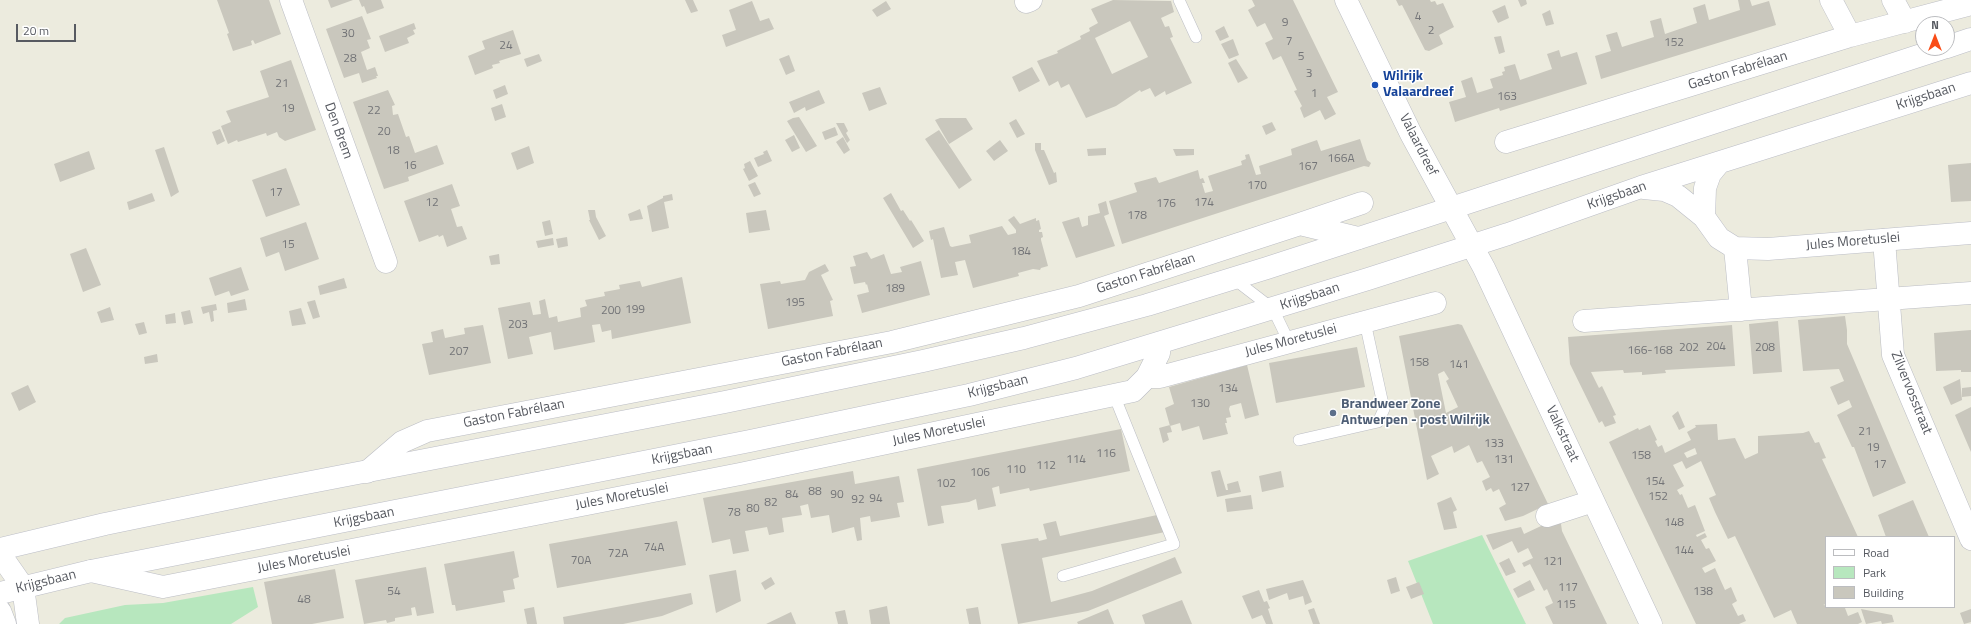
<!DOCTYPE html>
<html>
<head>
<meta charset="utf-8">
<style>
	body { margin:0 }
	#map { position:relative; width:1971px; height:624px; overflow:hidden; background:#ecebde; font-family:"Titillium Web",sans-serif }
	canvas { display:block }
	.legend { position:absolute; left:1825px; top:536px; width:130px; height:72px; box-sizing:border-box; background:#fff; border:1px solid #bcbdc0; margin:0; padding:5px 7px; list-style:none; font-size:12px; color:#575a61 }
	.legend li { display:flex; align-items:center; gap:8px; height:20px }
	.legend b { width:20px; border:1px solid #bcbdc0 }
	.north { position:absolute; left:1915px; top:16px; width:40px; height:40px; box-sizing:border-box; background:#fff; border:1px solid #bcbdc0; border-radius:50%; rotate:0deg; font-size:11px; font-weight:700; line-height:16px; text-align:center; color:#575a61 }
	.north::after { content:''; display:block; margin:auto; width:14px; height:18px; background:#f94c17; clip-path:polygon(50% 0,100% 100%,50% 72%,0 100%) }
	.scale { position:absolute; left:16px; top:24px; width:60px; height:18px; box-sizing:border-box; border:2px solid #575a61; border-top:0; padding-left:5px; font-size:12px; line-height:14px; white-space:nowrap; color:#575a61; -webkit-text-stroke:3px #fff; paint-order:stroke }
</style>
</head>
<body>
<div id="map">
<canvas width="1971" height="624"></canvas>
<ul class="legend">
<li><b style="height:5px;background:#fff"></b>Road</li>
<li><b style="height:11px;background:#b7e7be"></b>Park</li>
<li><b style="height:11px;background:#c9c7bd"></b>Building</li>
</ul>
<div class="north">N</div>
<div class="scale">20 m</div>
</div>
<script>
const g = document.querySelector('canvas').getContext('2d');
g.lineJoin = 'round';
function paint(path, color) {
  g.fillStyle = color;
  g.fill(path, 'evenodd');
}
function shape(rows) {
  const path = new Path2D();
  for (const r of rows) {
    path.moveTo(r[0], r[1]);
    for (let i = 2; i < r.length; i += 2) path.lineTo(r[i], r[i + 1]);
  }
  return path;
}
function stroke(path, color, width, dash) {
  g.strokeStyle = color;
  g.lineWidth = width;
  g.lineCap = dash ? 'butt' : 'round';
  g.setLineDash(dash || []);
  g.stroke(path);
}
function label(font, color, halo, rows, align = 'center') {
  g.font = font + ' "Titillium Web",sans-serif';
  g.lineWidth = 3;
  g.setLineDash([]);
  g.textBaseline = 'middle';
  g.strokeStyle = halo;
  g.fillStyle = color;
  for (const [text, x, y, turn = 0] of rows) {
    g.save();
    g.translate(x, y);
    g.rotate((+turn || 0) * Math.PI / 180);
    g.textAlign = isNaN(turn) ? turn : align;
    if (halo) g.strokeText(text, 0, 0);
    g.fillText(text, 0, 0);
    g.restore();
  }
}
const green = shape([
	[1482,535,1526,624,1433,624,1408,561],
	[253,587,258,607,231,624,59,624,65,618,125,605,163,603]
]);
const building = shape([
	[217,0,269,0,281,34,255,44,253,40,251,41,252,45,233,51,227,34,229,33],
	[328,0,353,0,331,8],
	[359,0,381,0,384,8,367,14,364,6,362,7],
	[685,0,693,0,698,11,691,13],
	[1113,0,1171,1,1174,12,1161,18,1165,27,1169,26,1173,37,1170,38,1192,83,1166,95,1165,91,1155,97,1150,88,1141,92,1140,90,1116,106,1086,118,1069,84,1061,88,1058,81,1049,86,1037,61,1058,53,1057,51,1081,39,1080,36,1090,31,1089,28,1098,23,1091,9],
	[1130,21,1148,57,1112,74,1095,38],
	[1252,0,1293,0,1338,92,1327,97,1336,114,1325,120,1320,110,1304,118,1300,108,1302,106,1294,91,1297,90,1281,56,1273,60,1265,43,1273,39,1265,23,1257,27,1248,10,1255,6],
	[1396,0,1430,0,1431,2,1435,1,1437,5,1443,3,1454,27,1439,35,1443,44,1429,51,1425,50,1402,5,1399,6],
	[1518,0,1526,0,1527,4,1521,7],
	[1738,0,1750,0,1752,6,1769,1,1776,25,1601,79,1595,56,1611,51,1606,35,1617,32,1622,47,1654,37,1650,21,1661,18,1665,34,1697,23,1693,8,1705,4,1709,20,1740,10],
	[752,1,760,21,769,18,774,29,726,47,722,35,736,30,729,10],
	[886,1,891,9,877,17,872,10],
	[1505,5,1509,18,1498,23,1492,11],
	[1550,10,1554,24,1546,26,1542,14],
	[362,16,371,39,367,40,370,48,361,52,367,70,375,67,378,76,376,76,377,78,362,83,359,73,344,78,326,29],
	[414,23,416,29,413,30,415,34,407,38,409,43,385,52,379,36],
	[1224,26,1229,37,1220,41,1215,31],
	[513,30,521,54,499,61,500,63,492,65,493,68,475,75,468,56,485,49,482,41],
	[1501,36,1505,52,1499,54,1494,37],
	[1233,39,1239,55,1229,59,1221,44],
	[1559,50,1561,57,1577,52,1587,84,1500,111,1499,108,1455,122,1449,102,1466,97,1461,81,1472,77,1477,93,1493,88,1490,79,1503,75,1502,72,1505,71,1504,67,1515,64,1520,80,1552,69,1547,54],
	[539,54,542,61,527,67,524,59],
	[789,55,795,71,786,75,779,59],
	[1236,59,1248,78,1238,83,1228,63],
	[291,60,316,130,285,141,279,137,277,132,267,136,266,133,238,142,237,140,228,144,221,126,231,122,226,111,269,97,260,71],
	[1032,67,1040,81,1019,92,1012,77],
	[505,85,508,94,496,99,493,90],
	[880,87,887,104,869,111,862,93],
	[388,90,395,105,392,106,393,115,398,114,406,137,409,136,415,153,437,145,444,164,408,177,409,181,384,189,353,102],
	[819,90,825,103,806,111,805,107,794,113,789,102],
	[502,104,506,117,495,121,491,108],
	[799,117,817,146,806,152,787,121,793,118],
	[940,118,966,118,973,129,949,144,935,120],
	[1016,119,1025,134,1017,138,1009,123],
	[1272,122,1276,130,1266,135,1262,126],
	[836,123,844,123,848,131,846,133,850,140,847,143],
	[835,127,838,135,825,140,822,132],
	[220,129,225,141,217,145,212,132],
	[939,130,972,180,959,189,925,139],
	[794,135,800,148,792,152,785,140],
	[843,137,850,150,844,154,836,142],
	[1360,139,1367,160,1371,163,1369,167,1364,166,1122,244,1109,201,1137,192,1134,183,1156,177,1159,183,1198,170,1200,179,1203,178,1205,183,1202,183,1205,193,1213,191,1208,176,1242,165,1241,161,1246,159,1245,155,1249,154,1256,175,1261,174,1259,166,1292,155,1291,149,1317,140,1321,151],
	[1000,140,1008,151,994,161,986,151],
	[1035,143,1041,143,1041,150,1044,150,1054,173,1056,172,1057,182,1049,185,1035,150],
	[529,146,534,163,517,170,511,153],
	[164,147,179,192,171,197,155,150],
	[1106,148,1106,155,1088,156,1087,149],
	[1173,149,1194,149,1194,155,1176,156],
	[767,150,772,161,758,167,754,158,764,154,763,152],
	[89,151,95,169,60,182,54,164],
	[750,161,758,176,749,181,743,169,745,168,744,164],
	[1971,163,1971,201,1951,202,1948,165],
	[286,168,300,205,266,217,252,180],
	[755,182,761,194,754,197,748,185],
	[452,184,460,206,451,209,457,227,462,226,467,239,447,247,443,235,439,237,438,235,419,242,404,201],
	[152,193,155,201,129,210,127,202],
	[891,193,901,211,903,210,910,221,911,220,924,241,913,248,883,198],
	[672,194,673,200,664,202,669,228,652,232,647,206,663,198,663,196],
	[1106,201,1109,214,1104,216,1115,246,1076,258,1062,222,1079,217,1082,227,1088,225,1088,216,1100,213,1098,204],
	[640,209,643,219,630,221,628,214],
	[588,210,595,210,596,217,606,236,599,240,589,220,590,220],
	[766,210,770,230,749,233,746,213],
	[1014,216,1020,224,1036,218,1036,221,1039,220,1041,229,1039,230,1039,232,1042,232,1043,237,1041,238,1041,240,1048,266,1041,268,1040,270,1033,269,1018,273,1019,276,973,288,965,260,955,262,958,275,941,278,933,239,931,240,929,231,944,227,950,246,952,247,971,243,969,235,1002,226,1008,235,1016,233,1016,230,1008,220],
	[550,220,553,234,545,236,542,222],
	[306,222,319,259,285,271,279,252,266,257,260,238],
	[567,237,568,246,558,248,556,239],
	[553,238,554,245,538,248,536,241],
	[86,248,101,285,83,292,70,254],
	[867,252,871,259,884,254,891,274,902,272,900,267,921,261,930,295,862,313,857,295,869,292,867,284,866,285,865,282,854,284,850,267,856,266,853,256],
	[499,254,500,264,491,265,489,256],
	[825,264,829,271,821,275,833,300,830,301,833,316,768,329,760,284,780,281,781,284,805,280,809,272],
	[241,267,249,290,231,296,229,291,215,296,209,278],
	[682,277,691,323,612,339,611,330,602,332,600,324,592,325,595,342,554,350,551,332,529,337,533,354,508,359,498,308,530,302,533,315,541,314,539,301,545,299,549,318,557,316,558,322,581,317,580,308,587,306,585,300,605,296,604,292,620,289,619,285,640,281,642,287],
	[344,278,347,288,320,295,318,286],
	[245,299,247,310,228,313,227,303],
	[315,300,320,317,313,319,307,302],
	[216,304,217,310,213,311,214,321,211,322,209,312,203,314,201,307],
	[110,307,114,320,101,323,97,312],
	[301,308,306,324,292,326,289,311],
	[190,310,193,323,184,325,181,312],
	[175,313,176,323,166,324,165,315],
	[1845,316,1847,330,1847,344,1906,483,1873,497,1854,447,1852,447,1837,415,1852,407,1849,400,1838,405,1830,387,1844,381,1839,369,1803,371,1798,320],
	[1778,321,1782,372,1753,374,1749,324],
	[144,322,147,333,139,335,135,324],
	[1458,324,1462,325,1548,504,1523,516,1505,521,1499,508,1506,504,1499,489,1493,492,1491,488,1486,491,1482,481,1490,477,1482,461,1477,463,1469,445,1454,453,1452,446,1431,456,1439,474,1427,480,1399,336],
	[1444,371,1449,379,1446,381,1458,407,1446,413,1438,374],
	[483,325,491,363,429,375,422,344,433,342,431,332,443,329,445,338,465,334,464,328],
	[1732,325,1735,366,1665,370,1666,373,1642,375,1642,372,1624,373,1623,370,1591,372,1599,388,1602,386,1616,415,1613,416,1616,423,1605,427,1602,421,1599,423,1570,364,1568,337],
	[1971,330,1971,372,1961,372,1961,370,1936,371,1934,333],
	[1357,347,1365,387,1276,403,1269,363],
	[157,354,158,362,145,364,144,357],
	[1247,365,1259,415,1245,419,1241,403,1230,406,1229,409,1231,417,1226,418,1227,423,1225,423,1228,434,1203,440,1199,426,1182,431,1180,423,1170,426,1165,408,1174,404,1169,387],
	[1960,379,1962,400,1951,405,1943,387],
	[28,385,36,402,19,411,11,393],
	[1971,387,1971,396,1962,397,1962,388],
	[1971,407,1971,452,1955,415],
	[1678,411,1685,427,1679,430,1672,416],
	[1717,424,1718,440,1735,438,1745,459,1758,453,1758,436,1803,433,1809,431,1815,443,1819,442,1826,458,1822,459,1858,537,1826,537,1826,604,1823,605,1845,608,1848,616,1858,612,1862,622,1858,624,1797,624,1791,610,1774,618,1735,536,1728,539,1715,512,1709,498,1716,495,1701,461,1686,469,1682,461,1673,465,1684,486,1677,490,1680,495,1682,494,1688,508,1695,505,1705,531,1696,535,1697,537,1705,533,1707,537,1701,540,1706,549,1709,548,1716,561,1702,568,1705,573,1715,568,1725,590,1731,587,1737,601,1732,604,1738,616,1743,614,1746,621,1739,624,1696,624,1609,442,1638,428,1639,430,1650,425,1657,440,1655,441,1658,447,1662,445,1665,453,1691,440,1687,432,1696,427,1695,425],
	[1695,448,1697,454,1687,458,1684,453],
	[1170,425,1172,432,1167,433,1169,440,1163,443,1159,428],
	[1121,429,1130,471,1030,491,1029,488,1000,494,999,486,992,488,996,506,978,510,976,499,969,502,941,506,944,523,928,526,917,469],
	[1220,470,1226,490,1228,490,1227,484,1238,481,1241,492,1217,497,1211,472],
	[853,471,855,484,899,476,904,502,897,503,900,517,871,522,870,516,860,518,862,540,857,541,854,527,832,533,829,515,811,518,808,504,800,506,802,515,782,518,784,532,769,535,767,527,745,531,749,551,733,554,730,539,712,543,703,498],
	[1281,471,1284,487,1262,492,1259,476],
	[1251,495,1253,509,1227,512,1225,499],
	[1451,497,1457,510,1453,512,1457,528,1444,530,1437,503],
	[1913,500,1929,537,1886,537,1878,515],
	[1157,515,1165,532,1042,558,1051,602,1092,591,1175,557,1182,573,1088,611,1018,624,1001,544,1038,538,1039,541,1047,539,1043,524,1056,521,1060,536],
	[1556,519,1561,524,1562,531,1607,624,1553,624,1545,607,1553,603,1547,589,1544,591,1530,564,1524,567,1522,563,1533,558,1528,548,1518,553,1512,541,1493,550,1486,535,1521,527,1524,534],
	[677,521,686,565,557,588,549,544],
	[514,551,519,577,513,579,515,589,503,591,505,602,456,611,455,605,452,605,444,564],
	[1509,558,1516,572,1506,576,1499,563],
	[426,567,434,613,417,616,415,607,411,608,412,615,395,618,395,621,387,623,386,620,364,624,355,580],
	[335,569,344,618,312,624,272,624,264,582],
	[736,570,741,601,716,613,709,575],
	[771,577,775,584,765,590,761,583],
	[1396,577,1400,591,1391,594,1387,580],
	[1303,580,1312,602,1305,605,1303,596,1289,600,1287,593,1269,600,1266,589],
	[1530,580,1535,590,1518,598,1513,589],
	[1419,582,1424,594,1411,599,1406,587],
	[1259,590,1264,602,1267,601,1270,608,1268,609,1273,624,1266,624,1262,615,1252,619,1242,596],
	[691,593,693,604,662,616,623,624,564,624,563,617],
	[1182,600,1192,624,1145,624,1142,615],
	[887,606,890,624,871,624,869,610],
	[534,607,537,624,527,624,524,609],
	[978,607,981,624,969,624,966,609],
	[1314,608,1320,624,1313,624,1308,610],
	[1108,609,1114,624,1078,624,1077,622],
	[1861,609,1892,615,1894,622,1882,624,1881,621,1866,624],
	[1971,609,1971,622,1964,624,1960,613],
	[845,610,848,624,838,624,835,612],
	[791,612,796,624,766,624]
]);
const lane = shape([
	[1179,0,1196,37],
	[1234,279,1273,309,1289,342],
	[1299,440,1378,422,1384,409,1365,322],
	[1063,576,1174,544,1114,395]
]);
const street = shape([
	[291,0,386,262],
	[1346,0,1411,134,1484,268,1651,624],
	[1831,0,1850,36],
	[1893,0,1905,22],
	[1026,2,1031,0],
	[1506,142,1850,36,1971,4],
	[1300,224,1362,203],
	[1884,240,1893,355,1971,539],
	[1735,248,1741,310],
	[1584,321,1971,293],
	[1147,377,1160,377,1435,303],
	[367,472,402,442,427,431,892,342,1079,296,1300,224,1358,238],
	[1547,516,1593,501],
	[0,554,23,587,28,624],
	[91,571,163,587,740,474,1114,395,1133,391,1147,377,1159,353,1160,343],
	[0,611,5,624]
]);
const secondary = shape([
	[1947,47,1971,39],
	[1644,188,1664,190,1678,196,1704,217,1719,238,1735,248,1768,249,1971,233],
	[1704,217,1705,188,1710,174,1719,163],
	[0,549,105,524,275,489,725,402,923,361,1024,338,1147,305,1267,268,1943,48],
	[0,593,91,571,750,441,969,395,1076,368,1368,279,1508,234,1641,187,1971,83]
]);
const markers = [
	[1375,85,4,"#1a4fb4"],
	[1333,413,4,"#5c6f8a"]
];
const numberNames = [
	["4",1418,17],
	["9",1285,23],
	["2",1431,31],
	["30",348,34],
	["7",1289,42],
	["152",1674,43],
	["24",506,46],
	["5",1301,57],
	["28",350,59],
	["3",1309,74],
	["21",282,84],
	["1",1314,94],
	["163",1507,97],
	["19",288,109],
	["22",374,111],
	["20",384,132],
	["18",393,151],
	["166A",1341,159],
	["16",410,166],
	["167",1308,167],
	["170",1257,186],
	["17",276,193],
	["12",432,203],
	["174",1204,203],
	["176",1166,204],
	["178",1137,216],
	["15",288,245],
	["184",1021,252],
	["189",895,289],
	["195",795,303],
	["199",635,310],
	["200",611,311],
	["203",518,325],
	["204",1716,347],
	["202",1689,348],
	["208",1765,348],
	["166-168",1650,351],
	["207",459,352],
	["158",1419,363],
	["141",1459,365],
	["134",1228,389],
	["130",1200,404],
	["21",1865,432],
	["133",1494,444],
	["19",1873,448],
	["116",1106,454],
	["158",1641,456],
	["114",1076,460],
	["131",1504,460],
	["17",1880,465],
	["112",1046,466],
	["110",1016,470],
	["106",980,473],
	["154",1655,482],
	["102",946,484],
	["127",1520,488],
	["88",815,492],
	["84",792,495],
	["90",837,495],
	["152",1658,497],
	["94",876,499],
	["92",858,500],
	["82",771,503],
	["80",753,509],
	["78",734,513],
	["148",1674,523],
	["74A",654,548],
	["144",1684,551],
	["72A",618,554],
	["70A",581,561],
	["121",1553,562],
	["117",1568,588],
	["54",394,592],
	["138",1703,592],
	["48",304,600],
	["115",1566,605]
];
const streetNames = [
	["Gaston Fabrélaan",1738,71,-17],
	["Krijgsbaan",1926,97,-18],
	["Den Brem",338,131,70],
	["Valaardreef",1418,145,63],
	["Krijgsbaan",1617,196,-19],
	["Jules Moretuslei",1853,242,-5],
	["Gaston Fabrélaan",1146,274,-18],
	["Krijgsbaan",1310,297,-18],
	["Jules Moretuslei",1291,341,-15],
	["Gaston Fabrélaan",832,353,-11],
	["Krijgsbaan",998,387,-14],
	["Zilvervosstraat",1911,393,68],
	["Gaston Fabrélaan",514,414,-11],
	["Jules Moretuslei",939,432,-12],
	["Valkstraat",1562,434,65],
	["Krijgsbaan",682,455,-11],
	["Jules Moretuslei",622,497,-11],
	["Krijgsbaan",364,518,-11],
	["Jules Moretuslei",304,560,-11],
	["Krijgsbaan",46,582,-14]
];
const transitNames = [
	["Wilrijk",1383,77],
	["Valaardreef",1383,93]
];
const serviceNames = [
	["Brandweer Zone",1341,405],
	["Antwerpen - post Wilrijk",1341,421]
];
paint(green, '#b7e7be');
paint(building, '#c9c7bd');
stroke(lane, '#bbbdc4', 12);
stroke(street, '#bbbdc4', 23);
stroke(secondary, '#bbbdc6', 23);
stroke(lane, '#fff', 11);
stroke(street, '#fff', 22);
stroke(secondary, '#fff', 22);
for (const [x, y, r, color] of markers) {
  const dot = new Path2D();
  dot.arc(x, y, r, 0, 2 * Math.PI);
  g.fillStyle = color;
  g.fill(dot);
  stroke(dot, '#fff', 1.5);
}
label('12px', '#747578', null, numberNames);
label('14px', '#575a61', '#fff', streetNames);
label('bold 14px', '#164399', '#fff', transitNames, 'left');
label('bold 14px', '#4e5e75', '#fff', serviceNames, 'left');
</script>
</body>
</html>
